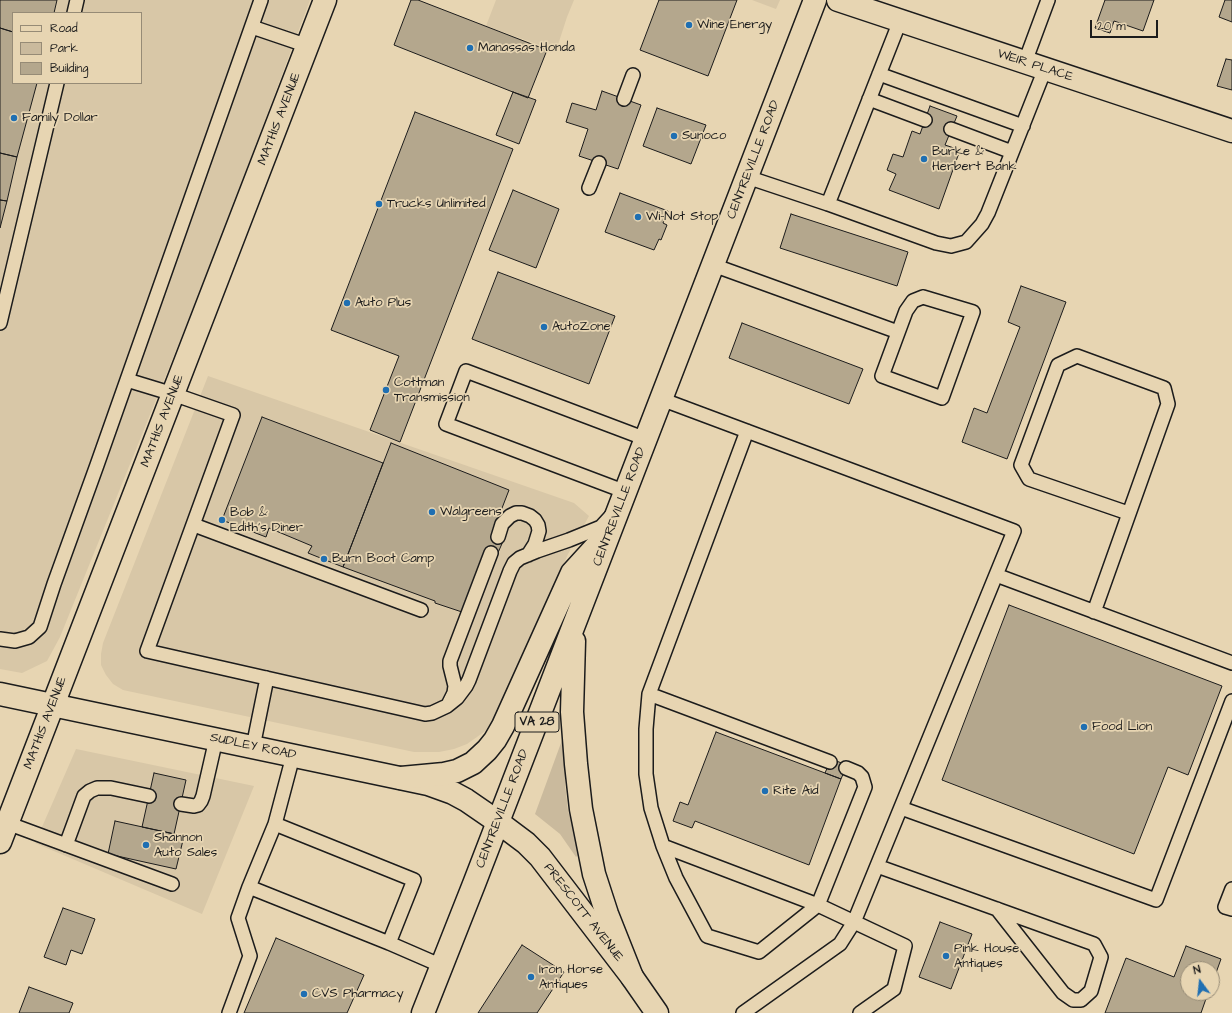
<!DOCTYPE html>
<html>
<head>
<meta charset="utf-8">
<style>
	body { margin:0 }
	#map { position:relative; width:1232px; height:1013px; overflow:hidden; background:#e7d5b2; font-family:"Architects Daughter",sans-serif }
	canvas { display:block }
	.legend { position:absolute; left:12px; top:12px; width:130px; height:72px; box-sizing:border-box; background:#e7d5b2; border:1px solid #968b76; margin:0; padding:5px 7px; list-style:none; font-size:12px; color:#1c1c1c }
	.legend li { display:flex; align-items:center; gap:8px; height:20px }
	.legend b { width:20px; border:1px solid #968b76 }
	.north { position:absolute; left:1180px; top:961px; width:40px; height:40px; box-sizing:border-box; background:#e7d5b2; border:1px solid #968b76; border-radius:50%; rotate:345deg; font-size:11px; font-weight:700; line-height:16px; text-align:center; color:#1c1c1c }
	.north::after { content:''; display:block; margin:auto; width:14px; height:18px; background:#1f6fb2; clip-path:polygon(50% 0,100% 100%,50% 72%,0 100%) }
	.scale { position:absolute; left:1090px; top:20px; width:68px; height:18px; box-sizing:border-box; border:2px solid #1c1c1c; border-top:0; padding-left:5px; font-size:12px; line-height:14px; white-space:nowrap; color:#1c1c1c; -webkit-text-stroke:3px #e7d5b2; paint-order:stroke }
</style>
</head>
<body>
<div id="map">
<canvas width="1232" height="1013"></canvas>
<ul class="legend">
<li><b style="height:5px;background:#e7d5b2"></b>Road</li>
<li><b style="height:11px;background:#caba9d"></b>Park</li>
<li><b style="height:11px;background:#b4a78d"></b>Building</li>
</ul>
<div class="north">N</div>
<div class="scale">20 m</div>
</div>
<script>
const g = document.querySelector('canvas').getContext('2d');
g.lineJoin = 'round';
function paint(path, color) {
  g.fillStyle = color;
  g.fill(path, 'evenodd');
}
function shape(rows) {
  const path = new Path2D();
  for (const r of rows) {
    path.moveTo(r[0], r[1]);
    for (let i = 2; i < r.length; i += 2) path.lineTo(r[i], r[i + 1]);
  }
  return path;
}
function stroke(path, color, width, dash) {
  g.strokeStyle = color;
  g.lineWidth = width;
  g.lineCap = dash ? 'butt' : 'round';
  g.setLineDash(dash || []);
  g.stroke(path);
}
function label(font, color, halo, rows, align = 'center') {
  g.font = font + ' "Architects Daughter",sans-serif';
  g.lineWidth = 3.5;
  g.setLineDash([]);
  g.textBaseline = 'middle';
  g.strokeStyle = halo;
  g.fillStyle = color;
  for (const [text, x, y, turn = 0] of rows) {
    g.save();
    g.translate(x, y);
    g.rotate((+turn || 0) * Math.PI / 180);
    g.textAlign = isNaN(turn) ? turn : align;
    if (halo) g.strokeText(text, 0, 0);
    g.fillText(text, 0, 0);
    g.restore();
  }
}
const built = shape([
	[0,0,310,0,213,259,60,637,47,661,22,673,0,669],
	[13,13,141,13,141,83,13,83],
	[496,0,574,0,567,17,556,51,486,26],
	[752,0,780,0,776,9],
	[208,376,574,503,589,516,568,554,503,709,484,732,467,744,454,749,439,752,414,752,123,690,113,684,106,675,101,665,101,654,103,643],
	[76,749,254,786,202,914,35,843]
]);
const green = shape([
	[565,732,565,784,568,811,581,852,576,857,560,834,535,814]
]);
const building = shape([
	[0,0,57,0,54,13,13,13,13,32,0,28,0,0],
	[411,0,418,0,547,50,528,98,394,45,411,0],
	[659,0,737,0,708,76,640,50,659,0],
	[1105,0,1154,0,1143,31,1114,21,1110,33,1095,28,1105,0],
	[1225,0,1232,0,1232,22,1219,17,1225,0],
	[0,28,13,32,13,83,37,83,17,157,0,153,0,28],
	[1226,59,1232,60,1232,90,1217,86,1226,59],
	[602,91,641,105,618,169,579,156,588,129,566,122,572,103,596,110,602,91],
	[513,92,536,100,519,144,496,135,513,92],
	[930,106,957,116,945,145,960,150,939,209,889,190,896,174,887,170,893,154,903,157,912,131,920,134,930,106],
	[657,108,706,125,691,164,643,146,657,108],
	[415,112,513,149,400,442,370,430,399,356,331,330,415,112],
	[0,153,17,157,7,201,0,200,0,153],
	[513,190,559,209,536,268,489,250,513,190],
	[620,193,668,211,663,223,667,225,661,240,659,239,654,250,605,232,620,193],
	[0,200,7,201,0,228,0,200],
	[791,214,908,252,897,286,780,248,791,214],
	[498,272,615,316,589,384,472,339,498,272],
	[1021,286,1066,302,1007,459,962,442,974,408,987,413,1020,327,1008,322,1021,286],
	[742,323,863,369,849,404,729,358,742,323],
	[262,417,383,463,343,567,308,553,312,546,269,528,266,537,222,520,262,417],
	[391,443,509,490,492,534,504,539,497,555,485,550,462,612,435,603,435,601,343,567,391,443],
	[1009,605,1222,686,1188,775,1168,767,1134,854,942,780,1009,605],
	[716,732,841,779,809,865,695,821,692,828,673,821,680,802,688,805,716,732],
	[831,759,847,765,841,779,825,773,831,759],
	[154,773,186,780,174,834,142,827,154,773],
	[115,821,184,836,176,869,108,854,115,821],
	[63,908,95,919,82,954,71,950,66,965,44,957,63,908],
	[940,922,972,934,951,989,919,977,940,922],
	[276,938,364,975,347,1013,244,1013,276,938],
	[522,945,564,972,537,1013,478,1013,522,945],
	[1186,946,1221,959,1212,984,1212,969,1188,969,1188,993,1208,993,1201,1013,1105,1013,1126,958,1174,977,1186,946],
	[29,987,73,1003,69,1013,19,1013,29,987]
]);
const lane = shape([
	[74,13,77,0],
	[252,27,308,46],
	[1025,62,1048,0],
	[879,74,1023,126],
	[624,99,633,75],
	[869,99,925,120],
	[951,129,1012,152],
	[747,177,828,204,936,243,951,246,966,242,982,224,988,213,1045,69],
	[589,188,599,163],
	[828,204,900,21],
	[713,265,898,332],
	[923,297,973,312,942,398,882,376,906,311,913,301,923,297],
	[0,323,57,83],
	[127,380,173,394,233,415,147,651,425,714,432,713,447,706,457,698,466,686,469,680,510,571,514,563,520,558,537,551,569,540,601,527,612,515],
	[661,399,1014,531,854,922,840,944,743,1013],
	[626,492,446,424,466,371,646,439],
	[194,525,421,610],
	[498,537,502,524,510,516,516,513,522,513,530,516,535,520,538,525,539,531,535,544,528,555],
	[996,575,1232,663],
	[1094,612,1168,404,1164,388,1077,356,1058,365,1021,465,1029,479,1128,513],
	[0,639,15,641,29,637,40,627,54,584,97,465,261,0],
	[649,694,830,762],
	[449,703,454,693,455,686,450,666,450,661,491,553],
	[253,747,267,678],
	[846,768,858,773,862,777,865,787,818,905,905,946,894,989,860,1013],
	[181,804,194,806,198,805,201,801,203,796,216,739],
	[901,808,1156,900,1232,701],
	[7,823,172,884],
	[275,824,293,756],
	[66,845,84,796,90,791,97,788,111,788,149,796],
	[663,846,818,905,759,952,707,936,676,878,663,846,651,808,646,774,646,729,649,694,747,431],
	[877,866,1094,944,1101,957,1091,991,1081,1000,1073,1000,1063,993,997,909],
	[1232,889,1225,907,1232,909],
	[389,943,442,966],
	[229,1013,250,956,238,918,249,887,275,824,414,880,389,943,249,887]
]);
const street = shape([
	[838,0,1232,131]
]);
const secondary = shape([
	[498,822,526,843,540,857,632,977,657,1013],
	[0,842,325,0]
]);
const primary = shape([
	[0,694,428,784,453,793,466,800,498,822]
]);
const highway = shape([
	[574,641,572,712,576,764,581,809,594,874,607,914,632,977],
	[401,778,444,774,457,771,473,763,487,750,495,740,503,726,572,573,603,539],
	[423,1013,474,884,815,0]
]);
const markers = [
	[689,25,4,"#1f6fb2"],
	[470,48,4,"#1f6fb2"],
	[14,118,4,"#1f6fb2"],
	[674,136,4,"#1f6fb2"],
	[924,159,4,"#1f6fb2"],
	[379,204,4,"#1f6fb2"],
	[638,217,4,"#1f6fb2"],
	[347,303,4,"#1f6fb2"],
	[544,327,4,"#1f6fb2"],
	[386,390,4,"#1f6fb2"],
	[432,512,4,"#1f6fb2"],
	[222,520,4,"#1f6fb2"],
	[324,559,4,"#1f6fb2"],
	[1084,727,4,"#1f6fb2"],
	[765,791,4,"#1f6fb2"],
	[146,845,4,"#1f6fb2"],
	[946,956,4,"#1f6fb2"],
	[531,977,4,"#1f6fb2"],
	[304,994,4,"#1f6fb2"]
];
const shields = [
	[537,722,44]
];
const shieldNames = [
	["VA 28",537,722]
];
const poiNames = [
	["Wine Energy",697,25],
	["Manassas Honda",478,48],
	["Family Dollar",22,118],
	["Sunoco",682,136],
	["Burke &",932,152],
	["Herbert Bank",932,167],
	["Trucks Unlimited",387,204],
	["Wi-Not Stop",646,217],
	["Auto Plus",355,303],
	["AutoZone",552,327],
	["Cottman",394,383],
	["Transmission",394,398],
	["Walgreens",440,512],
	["Bob &",230,513],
	["Edith's Diner",230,528],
	["Burn Boot Camp",332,559],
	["Food Lion",1092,727],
	["Rite Aid",773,791],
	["Shannon",154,838],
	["Auto Sales",154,853],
	["Pink House",954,949],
	["Antiques",954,964],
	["Iron Horse",539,970],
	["Antiques",539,985],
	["CVS Pharmacy",312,994]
];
const streetNames = [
	["WEIR PLACE",1035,66,18],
	["MATHIS AVENUE",280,119,-69],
	["CENTREVILLE ROAD",754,160,-69],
	["MATHIS AVENUE",163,421,-69],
	["CENTREVILLE ROAD",620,507,-69],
	["MATHIS AVENUE",46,723,-69],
	["SUDLEY ROAD",253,747,12],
	["CENTREVILLE ROAD",503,809,-69],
	["PRESCOTT AVENUE",583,913,52]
];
paint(built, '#d8c7a7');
paint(green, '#caba9d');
paint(building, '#b4a78d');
stroke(building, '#1c1c1c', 1);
stroke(lane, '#1c1c1c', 16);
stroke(street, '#1c1c1c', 25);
stroke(secondary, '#1c1c1c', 25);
stroke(primary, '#1c1c1c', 25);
stroke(highway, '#1c1c1c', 25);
stroke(lane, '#e7d5b2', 13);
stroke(street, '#e7d5b2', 22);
stroke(secondary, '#e7d5b2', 22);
stroke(primary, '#e7d5b2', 22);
stroke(highway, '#e7d5b2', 22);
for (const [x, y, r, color] of markers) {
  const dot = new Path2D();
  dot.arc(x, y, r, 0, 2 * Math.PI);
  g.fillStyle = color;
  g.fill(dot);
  stroke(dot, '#e7d5b2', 1.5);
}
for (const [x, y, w] of shields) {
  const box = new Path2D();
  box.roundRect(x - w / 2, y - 10, w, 20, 3);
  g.fillStyle = '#e7d5b2';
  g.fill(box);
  stroke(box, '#1c1c1c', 1);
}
label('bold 12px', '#1c1c1c', null, shieldNames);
label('13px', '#1c1c1c', '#e7d5b2', poiNames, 'left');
label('13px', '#1c1c1c', '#e7d5b2', streetNames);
</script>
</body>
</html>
